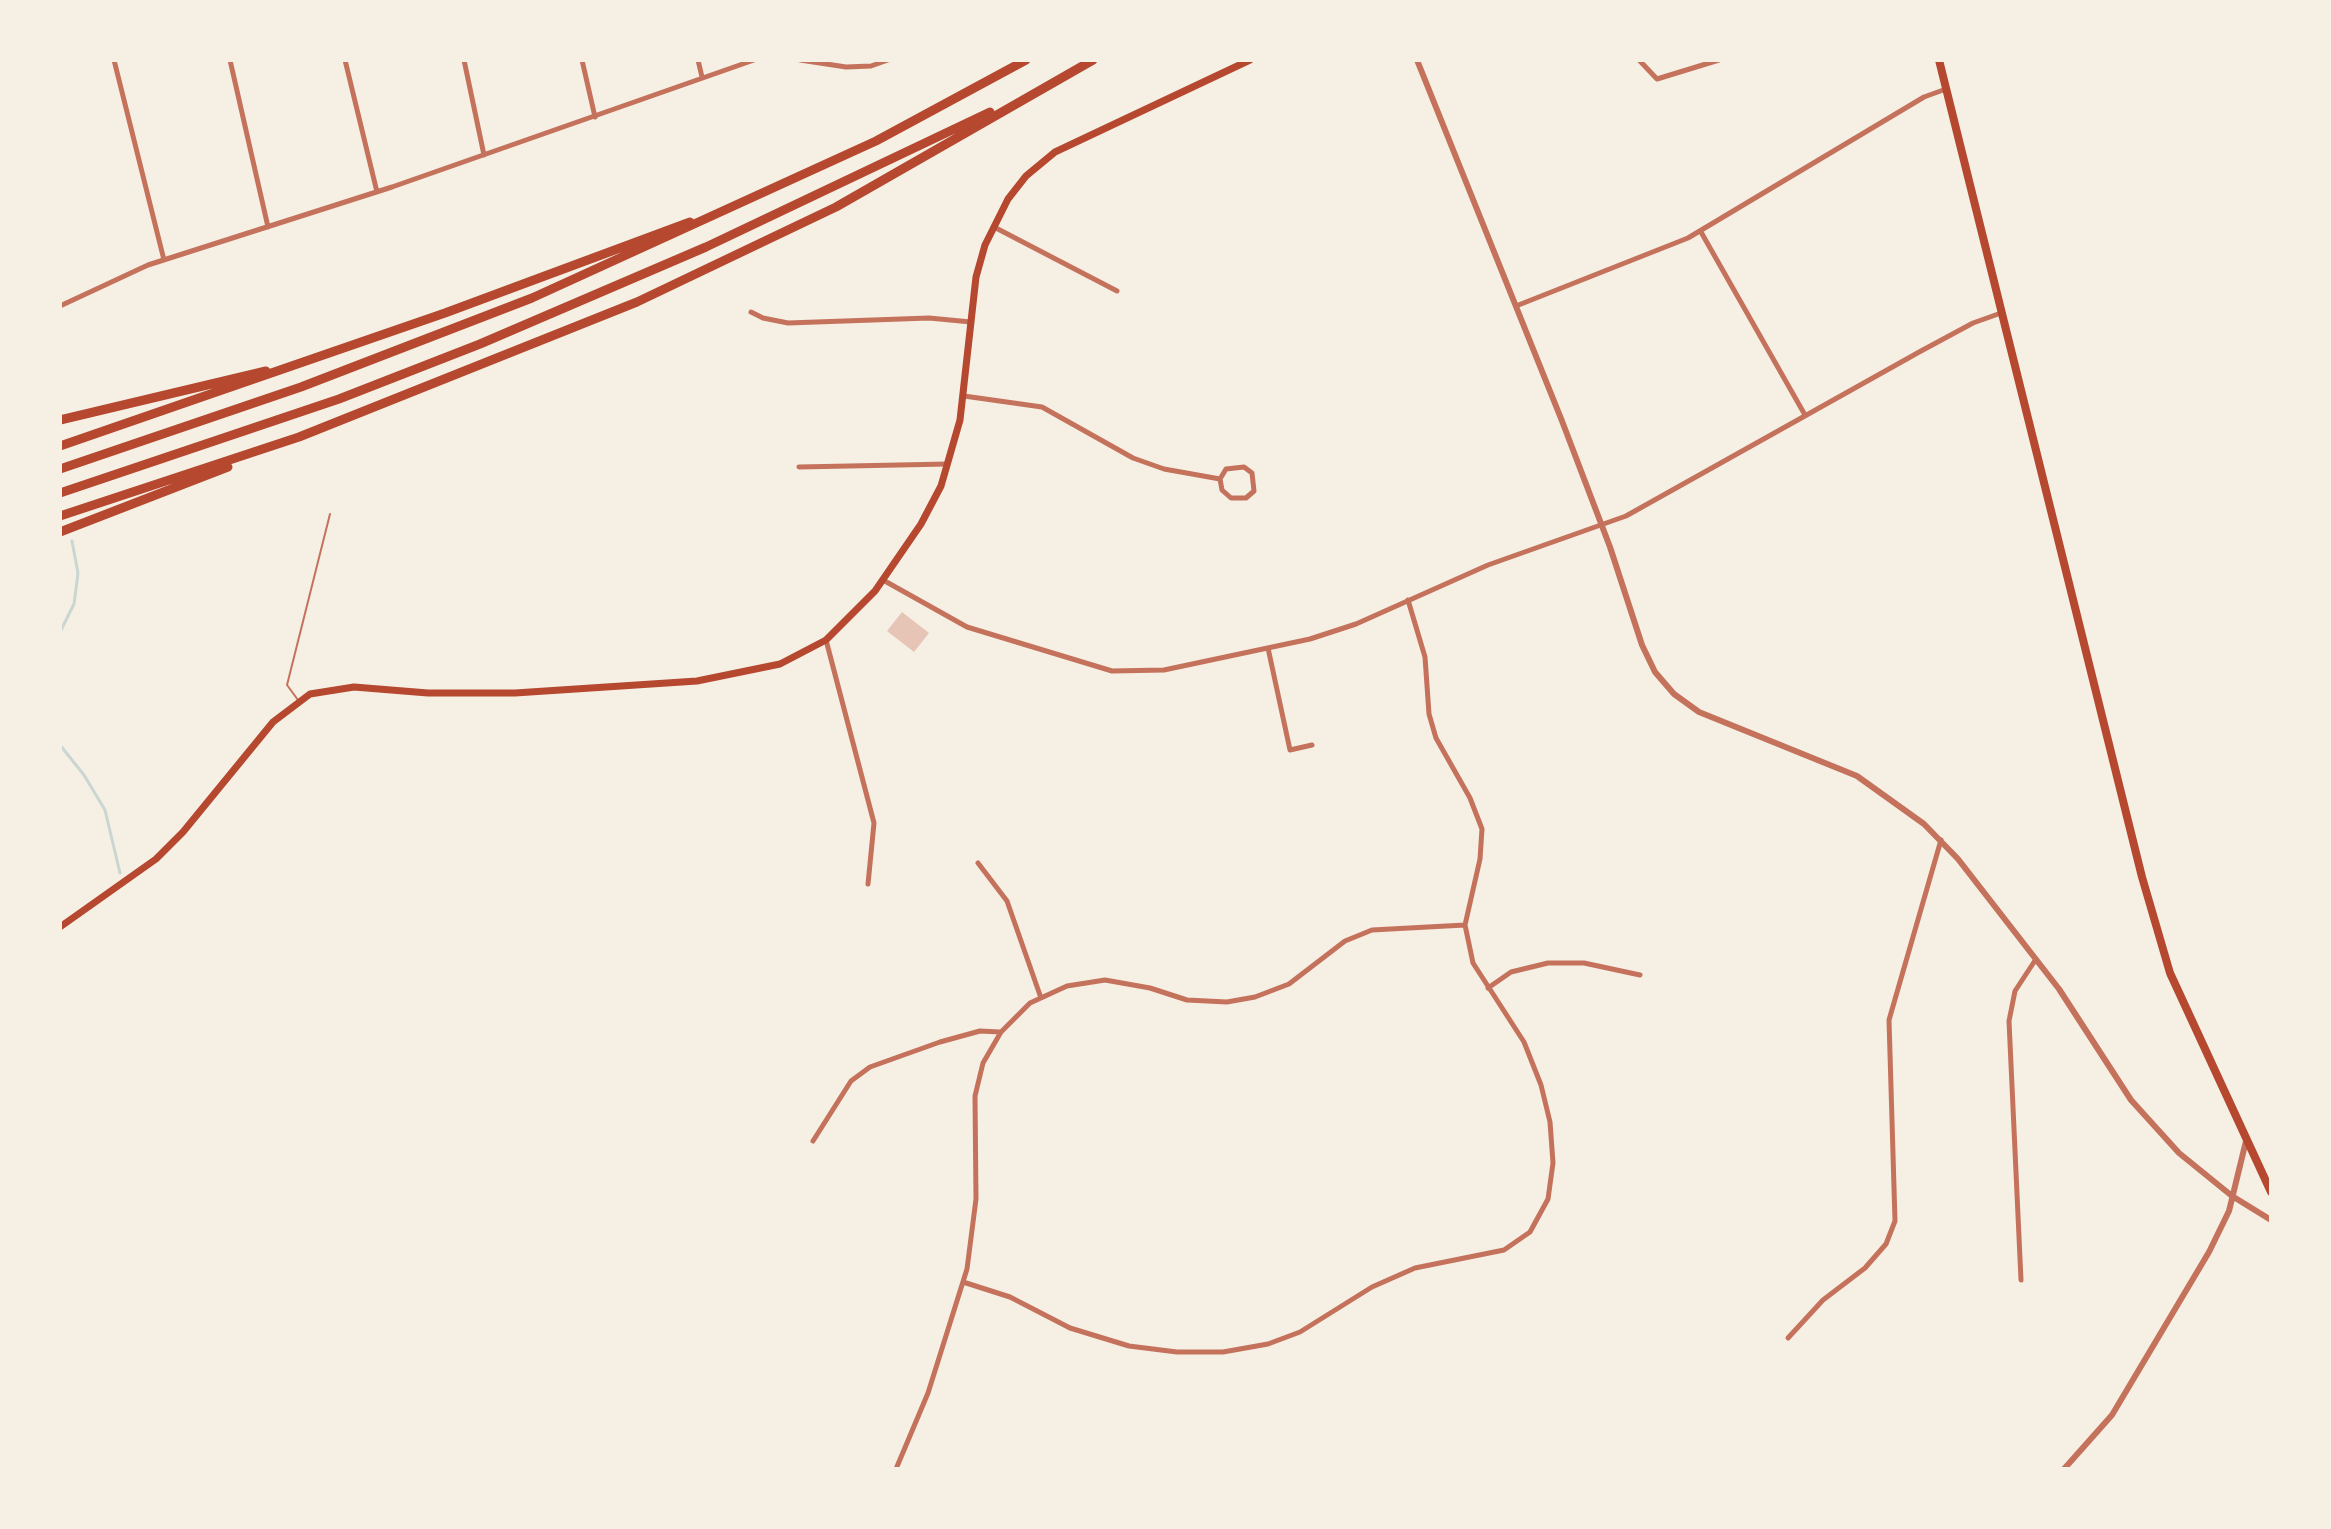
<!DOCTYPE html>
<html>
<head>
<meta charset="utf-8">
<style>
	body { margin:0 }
	#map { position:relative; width:2331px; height:1529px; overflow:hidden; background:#f6efe4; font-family:"Varela Round",sans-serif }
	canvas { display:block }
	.frame { position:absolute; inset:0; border:62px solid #f6efe4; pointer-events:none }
</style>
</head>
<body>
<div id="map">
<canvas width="2331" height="1529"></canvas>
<div class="frame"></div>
</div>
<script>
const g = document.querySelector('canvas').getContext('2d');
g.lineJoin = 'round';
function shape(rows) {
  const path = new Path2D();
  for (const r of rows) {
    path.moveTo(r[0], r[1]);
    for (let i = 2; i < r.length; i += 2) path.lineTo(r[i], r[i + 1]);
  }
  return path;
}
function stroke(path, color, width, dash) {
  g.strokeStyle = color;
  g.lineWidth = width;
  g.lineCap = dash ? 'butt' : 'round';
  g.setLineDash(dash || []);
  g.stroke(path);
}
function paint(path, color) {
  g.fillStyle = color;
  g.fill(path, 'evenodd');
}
const stream = shape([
	[60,632,74,604,76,589,78,573,72,541],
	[60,745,84,775,105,810,120,873]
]);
const building = shape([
	[902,612,929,633,914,652,887,631]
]);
const service = shape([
	[298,700,287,685,330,514]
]);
const minor = shape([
	[114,60,164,260],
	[230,60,268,227],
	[345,60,377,192],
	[464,60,484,155],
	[582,60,595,117],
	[698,60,702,77],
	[800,60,846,67,871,66,888,60],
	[1639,60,1657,79,1719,60],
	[994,227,1117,291],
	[1701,232,1805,415],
	[60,306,148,265,392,187,754,60],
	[1516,306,1688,238,1924,97,1946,89],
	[751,312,763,318,788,323,929,318,971,322],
	[964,396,1042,407,1133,458,1164,469,1220,479,1226,469,1244,467,1252,473,1254,491,1246,498,1231,498,1222,490,1220,479],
	[799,467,948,464],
	[883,580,967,627,1112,671,1164,670,1310,639,1356,624,1488,565,1626,516,1921,351,1973,323,2001,313],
	[826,640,874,823,868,884],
	[1268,648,1290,750,1312,745],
	[978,863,1007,901,1041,998],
	[1488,988,1511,972,1548,963,1584,963,1640,975],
	[813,1141,851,1081,870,1067,940,1042,980,1031,1000,1032],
	[2021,1280,2009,1021,2015,991,2036,959],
	[963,1282,1010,1297,1070,1328,1129,1346,1177,1352,1223,1352,1268,1344,1300,1332,1372,1287,1415,1268,1504,1250,1530,1232,1548,1199,1553,1163,1550,1122,1541,1085,1524,1042,1473,963,1465,925,1480,859,1482,829,1470,798,1436,738,1429,714,1425,657,1408,600],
	[1788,1338,1823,1300,1865,1268,1886,1244,1895,1221,1889,1020,1941,840],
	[896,1469,928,1393,967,1269,976,1199,975,1096,983,1063,1001,1032,1030,1003,1067,986,1105,980,1150,988,1187,1000,1227,1002,1255,997,1289,984,1345,941,1372,930,1465,925]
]);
const tertiary = shape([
	[1417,60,1562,421,1610,547,1642,645,1655,672,1674,694,1699,712,1857,776,1924,824,1958,859,2059,989,2131,1100,2179,1153,2232,1196,2271,1220],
	[2064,1469,2112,1415,2209,1252,2229,1211,2246,1141]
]);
const secondary = shape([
	[60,927,156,859,183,832,273,722,310,694,354,687,428,693,515,693,697,681,780,664,826,640,875,591,921,524,941,486,960,420,976,277,985,245,1008,199,1026,176,1055,152,1250,60]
]);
const primary = shape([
	[1939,60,2142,877,2170,973,2271,1192]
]);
const motorway = shape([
	[60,420,266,371],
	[60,446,445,313,690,222],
	[60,469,301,387,532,298,876,141,1026,60],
	[60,493,339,399,480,344,706,247,990,112],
	[60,516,299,437,637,302,836,207,1093,60],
	[60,532,228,467]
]);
stroke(stream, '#c9d6d2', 3);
paint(building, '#e6c5b7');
stroke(service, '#c5725c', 2);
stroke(minor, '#c5725c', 5);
stroke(tertiary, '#c5725c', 6);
stroke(secondary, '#b5482f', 7);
stroke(primary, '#b5482f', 8);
stroke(motorway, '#b5482f', 9);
</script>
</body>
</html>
